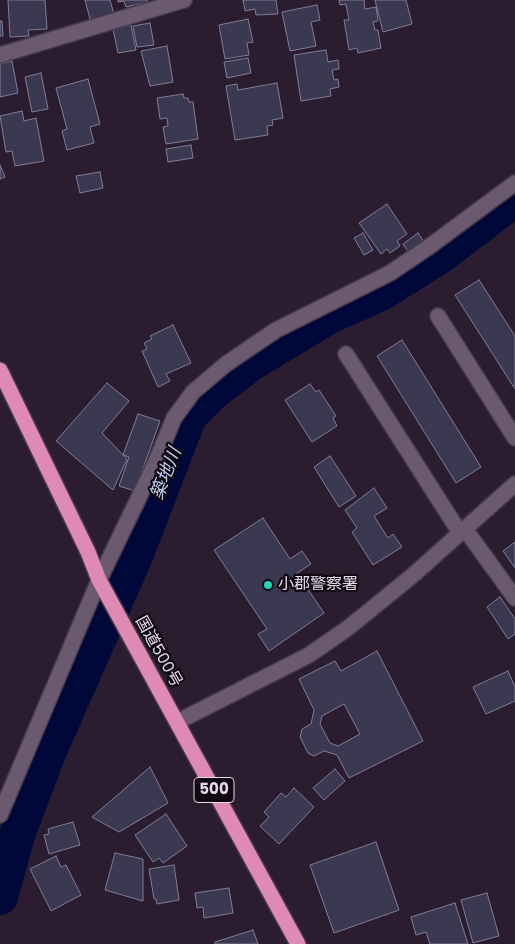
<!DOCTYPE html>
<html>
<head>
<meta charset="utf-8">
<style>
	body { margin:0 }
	canvas { display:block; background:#2c1c30 }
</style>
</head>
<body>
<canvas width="515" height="944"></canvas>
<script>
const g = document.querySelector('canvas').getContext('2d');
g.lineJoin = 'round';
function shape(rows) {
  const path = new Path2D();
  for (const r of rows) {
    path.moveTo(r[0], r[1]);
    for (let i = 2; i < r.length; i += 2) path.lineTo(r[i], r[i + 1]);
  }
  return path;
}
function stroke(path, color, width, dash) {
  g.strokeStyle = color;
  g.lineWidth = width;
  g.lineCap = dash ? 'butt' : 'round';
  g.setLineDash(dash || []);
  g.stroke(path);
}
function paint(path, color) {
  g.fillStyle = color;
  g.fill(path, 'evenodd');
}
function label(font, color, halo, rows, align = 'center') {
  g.font = font + ' Poppins,"Noto Sans JP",sans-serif';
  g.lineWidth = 4.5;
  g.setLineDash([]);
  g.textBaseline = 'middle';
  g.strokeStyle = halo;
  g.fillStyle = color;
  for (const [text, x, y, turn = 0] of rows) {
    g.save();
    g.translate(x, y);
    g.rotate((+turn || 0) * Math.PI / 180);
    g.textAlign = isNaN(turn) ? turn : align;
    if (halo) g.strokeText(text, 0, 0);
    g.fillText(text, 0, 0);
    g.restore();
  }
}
const river = shape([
	[0,897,17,835,48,753,135,556,189,416,212,393,253,362,329,316,381,293,440,256,515,199]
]);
const building = shape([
	[8,0,45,0,47,29,28,30,29,36,10,37,8,0],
	[85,0,110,0,114,14,90,19,85,0],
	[118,0,147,0,148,2,126,7,124,1,118,2,118,0],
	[243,0,276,0,278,14,256,15,255,9,245,11,243,0],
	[339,0,364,0,365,9,376,7,378,21,373,22,375,30,378,30,381,48,358,53,357,48,349,50,344,20,349,20,346,4,340,5,339,0],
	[375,0,406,0,412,24,383,32,375,0],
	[317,5,320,20,311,22,316,46,290,51,282,12,317,5],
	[248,19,253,42,247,43,249,55,225,59,219,25,248,19],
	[0,21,2,21,3,36,0,36,0,21],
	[150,23,154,45,137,47,133,26,150,23],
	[131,25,136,50,118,53,113,29,131,25],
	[167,46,173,82,150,86,141,51,167,46],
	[326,50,328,62,338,60,339,69,332,70,334,80,338,79,339,87,330,89,331,96,301,101,294,55,326,50],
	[248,58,251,73,227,78,224,62,248,58],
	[12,61,18,93,0,97,0,64,12,61],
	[41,73,48,109,32,112,25,77,41,73],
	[88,79,100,124,90,127,94,143,67,150,62,131,67,129,56,88,88,79],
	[277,83,283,118,272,120,273,125,267,126,268,135,235,140,226,86,237,84,238,90,277,83],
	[183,94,184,98,188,98,189,102,193,102,198,139,166,144,163,127,168,126,167,118,160,119,157,98,183,94],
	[22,111,24,121,36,118,44,161,15,166,12,151,6,152,0,116,22,111],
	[191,145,193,158,168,162,166,149,191,145],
	[0,165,5,177,0,179,0,165],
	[100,172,103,188,80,193,76,176,100,172],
	[387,204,407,234,397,241,400,246,390,253,387,249,381,254,359,223,387,204],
	[363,233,373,250,364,255,354,238,363,233],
	[418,233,424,242,409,253,403,244,418,233],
	[479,280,515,336,515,389,455,295,479,280],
	[173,325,191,363,166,374,170,381,158,387,142,351,147,349,144,343,152,339,150,336,173,325],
	[402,340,481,467,456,483,377,356,402,340],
	[107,383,129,401,102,433,127,459,113,490,56,441,107,383],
	[310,384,316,392,319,390,336,416,333,418,337,426,312,442,285,400,310,384],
	[138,414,160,421,135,491,119,486,129,457,123,455,138,414],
	[330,456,356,496,339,507,314,467,330,456],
	[374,488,387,508,374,516,388,538,393,534,402,547,373,565,352,532,357,528,345,510,374,488],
	[263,518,290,559,302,551,311,564,297,573,324,613,269,651,258,634,267,629,214,550,263,518],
	[515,542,515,568,503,551,515,542],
	[500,597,515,619,515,634,508,639,487,607,500,597],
	[377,651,423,741,349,778,337,755,324,751,314,756,308,753,300,737,302,729,311,724,314,710,299,679,335,661,341,671,377,651],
	[344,704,360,734,338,746,330,743,320,724,322,716,344,704],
	[508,671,515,687,515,701,486,714,473,687,508,671],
	[150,767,168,803,119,832,92,817,150,767],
	[335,769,345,781,324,800,313,788,335,769],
	[294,788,314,807,279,844,260,826,269,817,264,812,281,793,286,797,294,788],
	[166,814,187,846,163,863,159,858,153,862,135,835,166,814],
	[73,822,80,845,49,854,44,835,49,834,48,829,73,822],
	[376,842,399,910,334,933,310,865,376,842],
	[115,853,143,859,143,901,105,890,115,853],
	[56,856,61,867,66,865,81,895,51,911,30,869,56,856],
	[174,865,179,900,157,904,156,899,154,899,149,869,174,865],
	[229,888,233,913,204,918,203,907,197,908,195,893,229,888],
	[487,893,499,936,473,943,461,900,487,893],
	[455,903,468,944,430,944,426,932,416,935,411,917,455,903],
	[253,930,258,944,215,944,215,942,253,930]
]);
const minor = shape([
	[0,55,184,0],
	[438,316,515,438],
	[346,354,460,533],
	[465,529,515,598],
	[177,722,309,655,348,628,412,576,515,484],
	[0,815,99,580,154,466,174,418,193,392,226,364,276,330,390,273,430,246,515,183]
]);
const highway = shape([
	[0,370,88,552,99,580,298,944]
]);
const markers = [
	[268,585,5,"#24d5af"]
];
const shields = [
	[214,790,40]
];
const shieldNames = [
	["500",214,790]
];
const poiNames = [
	["小郡警察署",278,585]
];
const streetNames = [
	["国道500号",158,652,61]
];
const waterNames = [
	["築地川",167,474,-69]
];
stroke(river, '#000839', 36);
paint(building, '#3b3851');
stroke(building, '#807d99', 1);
stroke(minor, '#46394a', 18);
stroke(highway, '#46394a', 18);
stroke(minor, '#6b5970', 15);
stroke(highway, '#de8ab5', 15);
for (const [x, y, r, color] of markers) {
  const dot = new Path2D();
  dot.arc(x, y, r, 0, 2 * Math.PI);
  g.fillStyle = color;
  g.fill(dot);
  stroke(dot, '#100912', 2);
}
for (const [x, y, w] of shields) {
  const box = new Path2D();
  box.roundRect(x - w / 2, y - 12.5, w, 25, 4);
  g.fillStyle = '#100912';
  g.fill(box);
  stroke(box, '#e5dae8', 1);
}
label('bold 15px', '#e5dae8', null, shieldNames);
label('16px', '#e5dae8', '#100912', poiNames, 'left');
label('16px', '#e5dae8', '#100912', streetNames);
label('italic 18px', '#bfd3f4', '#100912', waterNames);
</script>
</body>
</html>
